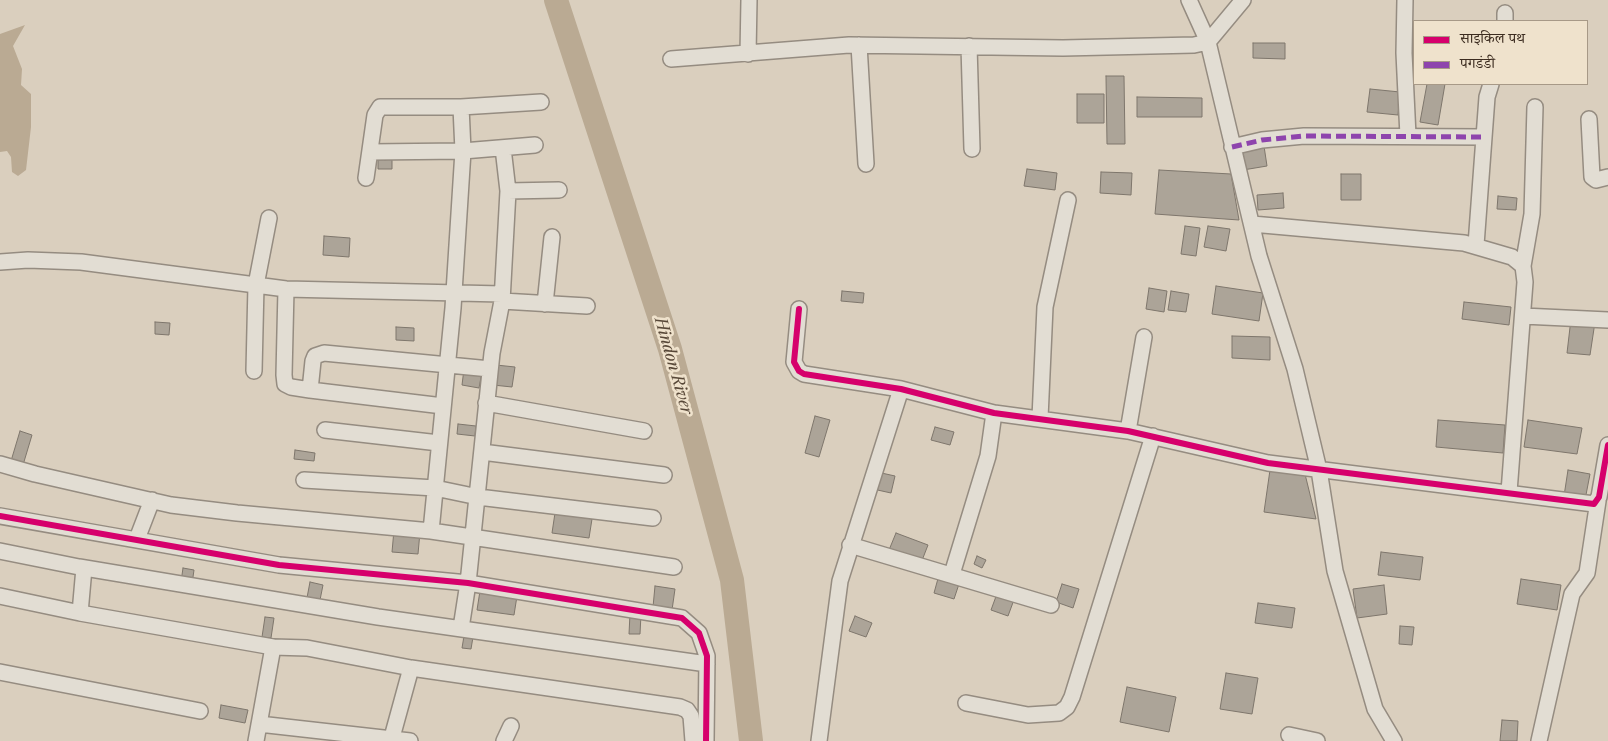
<!DOCTYPE html>
<html>
<head>
<meta charset="utf-8">
<style>
	body { margin:0 }
	#map { position:relative; width:1608px; height:741px; overflow:hidden; background:#dacfbe; font-family:"Libre Caslon Text","Noto Serif Devanagari",serif }
	canvas { display:block }
	.legend { position:absolute; left:1413px; top:20px; width:175px; height:65px; box-sizing:border-box; background:#efe2cc; border:1px solid #a79987; margin:0; padding:6px 9px; list-style:none; font-size:15px; color:#3c2c20 }
	.legend li { display:flex; align-items:center; gap:10px; height:25px }
	.legend b { width:25px; border:1px solid #a79987 }
</style>
</head>
<body>
<div id="map">
<canvas width="1608" height="741"></canvas>
<ul class="legend">
<li><b style="height:6px;background:#d6006c"></b>साइकिल पथ</li>
<li><b style="height:6px;background:#8e44ad"></b>पगडंडी</li>
</ul>
</div>
<script>
const g = document.querySelector('canvas').getContext('2d');
g.lineJoin = 'round';
function paint(path, color) {
  g.fillStyle = color;
  g.fill(path, 'evenodd');
}
function shape(rows) {
  const path = new Path2D();
  for (const r of rows) {
    path.moveTo(r[0], r[1]);
    for (let i = 2; i < r.length; i += 2) path.lineTo(r[i], r[i + 1]);
  }
  return path;
}
function stroke(path, color, width, dash) {
  g.strokeStyle = color;
  g.lineWidth = width;
  g.lineCap = dash ? 'butt' : 'round';
  g.setLineDash(dash || []);
  g.stroke(path);
}
function label(font, color, halo, rows, align = 'center') {
  g.font = font + ' "Libre Caslon Text",serif';
  g.lineWidth = 5;
  g.setLineDash([]);
  g.textBaseline = 'middle';
  g.strokeStyle = halo;
  g.fillStyle = color;
  for (const [text, x, y, turn = 0] of rows) {
    g.save();
    g.translate(x, y);
    g.rotate((+turn || 0) * Math.PI / 180);
    g.textAlign = isNaN(turn) ? turn : align;
    if (halo) g.strokeText(text, 0, 0);
    g.fillText(text, 0, 0);
    g.restore();
  }
}
const water = shape([
	[25,25,13,46,22,69,21,85,31,94,31,127,26,170,18,176,12,172,11,157,7,151,0,152,0,34]
]);
const river = shape([
	[556,0,670,349,732,580,751,741]
]);
const building = shape([
	[1253,43,1285,43,1285,59,1253,58,1253,43],
	[1106,76,1124,76,1125,144,1107,144,1106,76],
	[1427,84,1445,84,1438,125,1420,122,1427,84],
	[1370,89,1400,92,1398,115,1367,112,1370,89],
	[1077,94,1104,94,1104,123,1077,123,1077,94],
	[1137,97,1202,98,1202,117,1137,117,1137,97],
	[1264,146,1267,166,1243,170,1240,150,1264,146],
	[378,157,385,160,392,158,392,169,378,169,378,157],
	[1027,169,1057,173,1055,190,1024,186,1027,169],
	[1159,170,1231,174,1239,220,1155,214,1159,170],
	[1101,172,1132,173,1131,195,1100,193,1101,172],
	[1341,174,1361,174,1361,200,1341,200,1341,174],
	[1283,193,1284,208,1258,210,1257,195,1283,193],
	[1498,196,1517,198,1516,210,1497,209,1498,196],
	[1185,226,1200,228,1196,256,1181,254,1185,226],
	[1208,226,1230,229,1226,251,1204,247,1208,226],
	[324,236,350,238,349,257,323,255,324,236],
	[1216,286,1263,293,1259,321,1212,314,1216,286],
	[1149,288,1167,291,1164,312,1146,309,1149,288],
	[842,291,864,293,863,303,841,301,842,291],
	[1171,291,1189,294,1186,312,1168,310,1171,291],
	[1464,302,1511,307,1509,325,1462,319,1464,302],
	[1571,319,1595,322,1590,355,1567,353,1571,319],
	[155,322,170,323,169,335,155,334,155,322],
	[396,327,414,328,414,341,396,340,396,327],
	[1232,336,1270,337,1270,360,1232,358,1232,336],
	[496,365,515,367,512,387,493,385,496,365],
	[464,369,482,372,479,388,462,385,464,369],
	[815,416,830,420,819,457,805,453,815,416],
	[1438,420,1505,425,1503,453,1436,447,1438,420],
	[1528,420,1582,428,1577,454,1524,447,1528,420],
	[458,424,476,426,475,436,457,434,458,424],
	[935,427,954,432,950,445,931,440,935,427],
	[20,431,32,435,23,465,11,461,20,431],
	[295,450,315,453,314,461,294,459,295,450],
	[1270,470,1305,474,1316,519,1264,512,1270,470],
	[1568,470,1590,474,1585,500,1564,496,1568,470],
	[877,472,895,476,891,493,873,489,877,472],
	[555,513,592,519,589,538,552,533,555,513],
	[394,530,420,532,418,554,392,552,394,530],
	[896,533,928,545,921,563,889,550,896,533],
	[1381,552,1423,557,1420,580,1378,575,1381,552],
	[977,556,986,560,982,568,974,564,977,556],
	[183,568,194,570,192,584,181,582,183,568],
	[939,575,960,581,954,599,934,593,939,575],
	[1521,579,1561,585,1557,610,1517,604,1521,579],
	[310,582,323,585,319,605,306,603,310,582],
	[1062,584,1079,589,1073,608,1056,602,1062,584],
	[1384,585,1387,614,1357,618,1353,589,1384,585],
	[655,586,675,589,672,610,653,607,655,586],
	[480,591,517,596,514,615,477,610,480,591],
	[998,591,1015,597,1008,616,991,610,998,591],
	[1258,603,1295,608,1292,628,1255,623,1258,603],
	[630,614,641,614,640,634,629,634,630,614],
	[855,616,872,623,866,637,849,631,855,616],
	[265,617,274,618,271,638,262,637,265,617],
	[1400,626,1414,627,1412,645,1399,644,1400,626],
	[465,630,474,631,471,649,462,648,465,630],
	[1226,673,1258,678,1252,714,1220,709,1226,673],
	[1127,687,1176,697,1169,732,1120,722,1127,687],
	[221,705,248,710,245,723,219,718,221,705],
	[1502,720,1518,721,1517,741,1500,741,1502,720]
]);
const minor = shape([
	[1189,0,1208,42,1259,256,1295,369,1319,470,1335,571,1375,709,1394,741],
	[1405,0,1404,53,1408,136],
	[1505,21,1505,13],
	[859,45,866,164],
	[969,46,972,149],
	[748,54,749,0],
	[671,59,849,45,1063,48,1194,45,1208,42,1243,0],
	[1589,119,1592,177,1596,180,1608,177],
	[1232,147,1262,140,1304,136,1484,137],
	[370,152,463,151,535,145],
	[366,178,375,115,380,107,461,107,541,102],
	[508,191,559,190],
	[1252,224,1464,243,1512,257,1523,266,1525,282,1509,492],
	[1476,245,1487,97,1491,84],
	[0,262,28,260,81,262,286,289,502,294],
	[1523,266,1532,214,1535,107],
	[286,289,284,375,285,384,291,387,310,390],
	[502,301,587,306],
	[545,304,552,237],
	[799,309,794,362,799,371,804,374,901,389,994,413,1128,431,1268,463,1594,504,1599,497,1608,445],
	[1523,316,1608,320],
	[254,371,256,285,269,218],
	[486,403,644,431],
	[443,406,310,390,313,361,315,356,324,353,490,369],
	[1040,418,1045,307,1068,200],
	[325,430,439,443],
	[1128,431,1144,337],
	[482,452,664,475],
	[0,464,35,474,171,505,237,513,431,531,674,567],
	[304,480,435,488,478,497,653,518],
	[0,516,279,565,468,583,682,618,699,633,707,656,706,741],
	[431,531,453,308,463,151,461,107],
	[137,539,152,500],
	[850,545,1051,605],
	[0,551,79,567,378,617,707,664],
	[952,574,988,456,994,413],
	[0,596,80,613,273,647,307,648,411,668,680,707,687,710,691,716,693,741],
	[80,613,84,568],
	[461,628,468,583,492,353,502,301,508,191,503,148],
	[0,672,200,711],
	[966,703,1028,715,1059,713,1067,707,1072,697,1153,436],
	[259,724,410,741],
	[1289,735,1317,741],
	[256,741,273,647],
	[391,741,411,668],
	[504,741,511,726],
	[819,741,840,581,901,389],
	[1539,741,1572,594,1587,573,1598,501]
]);
const quiet = shape([
	[1232,147,1262,140,1304,136,1484,137]
]);
const cycleway = shape([
	[799,309,794,362,799,371,804,374,901,389,994,413,1128,431,1268,463,1594,504,1599,497,1608,445],
	[0,516,279,565,468,583,682,618,699,633,707,656,706,741]
]);
const waterNames = [
	["Hindon River",673,366,74]
];
paint(water, '#baaa93');
stroke(river, '#baaa93', 24);
paint(building, '#aca498');
stroke(building, '#7e766c', 1);
stroke(minor, '#958c81', 18);
stroke(minor, '#e2ddd3', 15);
stroke(quiet, '#8e44ad', 5, [10, 5]);
stroke(cycleway, '#d6006c', 6);
label('italic 16px', '#584838', '#efe2cc', waterNames);
</script>
</body>
</html>
